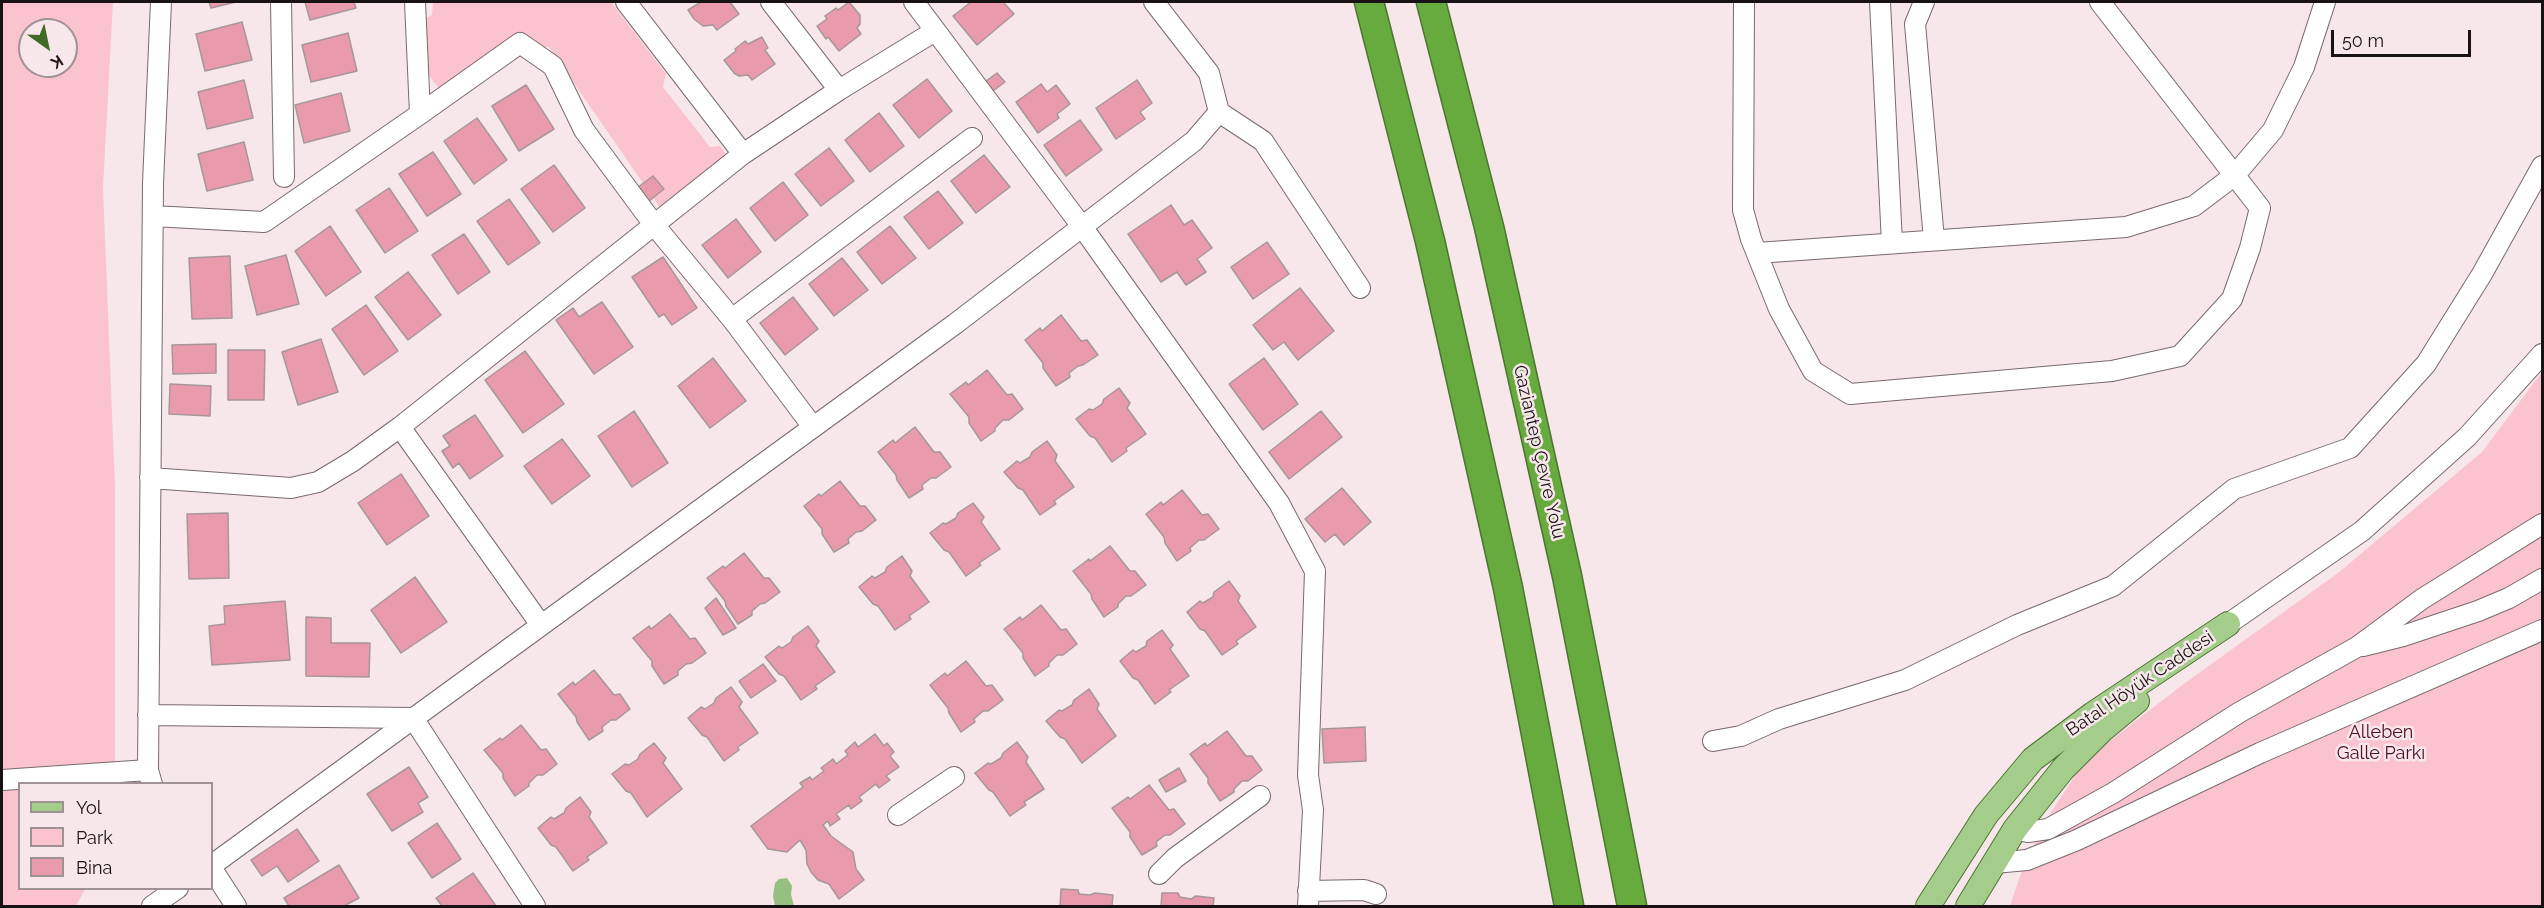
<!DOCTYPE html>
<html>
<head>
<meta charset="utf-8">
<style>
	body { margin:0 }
	#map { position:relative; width:2544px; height:908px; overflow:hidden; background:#f7e7ea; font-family:Raleway,sans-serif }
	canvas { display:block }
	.frame { position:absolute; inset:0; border:3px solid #181214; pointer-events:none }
	.legend { position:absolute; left:18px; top:782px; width:195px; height:108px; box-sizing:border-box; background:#f7e7ea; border:2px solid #9e9294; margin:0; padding:8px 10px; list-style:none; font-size:18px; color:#181214 }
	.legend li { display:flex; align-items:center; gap:12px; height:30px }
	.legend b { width:30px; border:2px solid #9e9294 }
	.north { position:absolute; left:18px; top:18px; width:60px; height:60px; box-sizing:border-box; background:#f7e7ea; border:2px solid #9e9294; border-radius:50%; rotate:147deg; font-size:16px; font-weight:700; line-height:24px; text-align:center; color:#181214 }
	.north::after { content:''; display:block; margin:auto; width:21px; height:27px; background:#3f6a27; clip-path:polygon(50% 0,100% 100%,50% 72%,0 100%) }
	.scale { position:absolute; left:2331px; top:30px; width:140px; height:27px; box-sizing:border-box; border:3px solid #181214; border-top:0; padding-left:8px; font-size:18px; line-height:21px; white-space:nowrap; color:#181214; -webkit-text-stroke:4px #f7e7ea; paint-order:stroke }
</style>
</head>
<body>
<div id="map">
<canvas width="2544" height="908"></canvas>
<div class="frame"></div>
<ul class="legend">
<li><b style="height:8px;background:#a4cd8c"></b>Yol</li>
<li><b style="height:16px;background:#fac3cf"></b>Park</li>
<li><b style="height:16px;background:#e99aad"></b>Bina</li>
</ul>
<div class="north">K</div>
<div class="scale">50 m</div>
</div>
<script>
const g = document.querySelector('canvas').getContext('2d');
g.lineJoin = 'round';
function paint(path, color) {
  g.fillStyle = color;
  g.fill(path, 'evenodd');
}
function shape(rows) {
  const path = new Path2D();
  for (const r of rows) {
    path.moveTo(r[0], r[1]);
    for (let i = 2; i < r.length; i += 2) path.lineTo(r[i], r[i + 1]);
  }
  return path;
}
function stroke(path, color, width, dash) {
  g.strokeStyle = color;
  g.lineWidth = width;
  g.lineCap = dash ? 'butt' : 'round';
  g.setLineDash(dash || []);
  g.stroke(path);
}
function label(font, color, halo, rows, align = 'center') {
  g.font = font + ' Raleway,sans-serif';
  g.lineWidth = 5;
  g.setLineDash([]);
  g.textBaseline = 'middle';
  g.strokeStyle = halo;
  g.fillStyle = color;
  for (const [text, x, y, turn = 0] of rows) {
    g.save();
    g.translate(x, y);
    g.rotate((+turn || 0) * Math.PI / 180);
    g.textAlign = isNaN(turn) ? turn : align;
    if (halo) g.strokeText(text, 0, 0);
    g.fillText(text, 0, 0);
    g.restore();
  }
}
const green = shape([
	[2,2,113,2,103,188,115,488,115,783,20,784,20,888,85,889,76,906,2,906],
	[30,30,66,30,66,66,30,66],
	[433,2,611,2,666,74,663,87,710,147,720,146,732,163,663,212,549,47,540,47,444,94,426,72,422,20,432,15],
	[2542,372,2542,906,2010,906,2020,876,2046,820,2086,759,2185,683,2338,573,2482,452]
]);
const water = shape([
	[787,878,792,886,791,894,794,906,775,906,773,896,775,883,779,879]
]);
const building = shape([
	[209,2,236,2,211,8,209,2],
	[305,2,354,2,356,8,310,20,305,2],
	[701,2,730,2,739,14,717,30,713,25,703,26,694,19,688,10,701,2],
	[849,2,860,15,860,24,857,28,861,34,839,51,828,37,826,39,817,26,827,19,825,16,836,8,838,10,849,2],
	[971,2,1003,2,1014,14,977,45,953,16,971,2],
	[242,22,252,60,205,71,196,34,242,22],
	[348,33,357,71,311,82,302,45,348,33],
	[762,37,768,48,765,50,775,64,752,80,748,75,739,76,734,73,724,60,736,51,735,49,745,41,748,44,762,37],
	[997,73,1005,82,989,94,982,84,997,73],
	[927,79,952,111,919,138,893,105,927,79],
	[244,80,253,118,207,129,198,92,244,80],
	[1137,80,1152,103,1140,112,1145,119,1116,139,1096,108,1137,80],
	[1041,84,1047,92,1056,85,1070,104,1057,114,1059,118,1038,133,1016,102,1041,84],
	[526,85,554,129,519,151,492,106,526,85],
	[341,93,350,131,304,143,295,105,341,93],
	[879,113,904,146,870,172,845,140,879,113],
	[477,118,507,160,474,184,444,141,477,118],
	[1080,120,1102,150,1066,176,1044,145,1080,120],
	[244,142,253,180,207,191,198,154,244,142],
	[829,148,854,181,821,206,795,174,829,148],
	[433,152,461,194,427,216,399,174,433,152],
	[984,155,1010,187,976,213,951,181,984,155],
	[554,165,585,208,553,232,521,189,554,165],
	[653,176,664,189,648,202,637,188,653,176],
	[783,182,808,215,775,241,750,208,783,182],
	[389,188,418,231,385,253,356,210,389,188],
	[938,191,963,223,929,249,904,217,938,191],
	[509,199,540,243,508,265,477,221,509,199],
	[1171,205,1184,225,1192,220,1212,248,1197,259,1206,272,1186,285,1177,272,1161,282,1128,234,1171,205],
	[736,219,761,252,728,278,702,245,736,219],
	[330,226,361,272,326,296,295,251,330,226],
	[890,226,916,258,882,284,857,252,890,226],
	[464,234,490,272,458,294,432,255,464,234],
	[1267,242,1289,274,1253,299,1231,267,1267,242],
	[286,255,299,304,257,315,245,266,286,255],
	[230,256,232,318,192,319,189,258,230,256],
	[663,257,697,308,672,325,664,314,659,317,632,277,663,257],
	[842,258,868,290,834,316,809,284,842,258],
	[408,272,441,315,408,340,375,297,408,272],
	[1300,288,1334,331,1298,360,1284,342,1273,350,1253,325,1300,288],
	[793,297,818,329,785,355,760,323,793,297],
	[602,302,633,347,594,374,556,320,573,308,579,317,602,302],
	[366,305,398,351,364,375,332,329,366,305],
	[1061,315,1081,341,1087,340,1098,355,1083,365,1078,366,1069,373,1070,377,1056,386,1043,368,1043,363,1025,340,1040,328,1042,331,1061,315],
	[321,339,338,392,298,405,282,352,321,339],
	[216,344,216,373,173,374,172,345,216,344],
	[228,350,265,350,264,400,228,400,228,350],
	[525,351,564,404,523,433,485,380,525,351],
	[713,358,746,401,710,428,678,386,713,358],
	[1264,358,1298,404,1263,430,1229,384,1264,358],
	[987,370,1007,395,1012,394,1023,409,1009,420,1003,420,995,428,995,431,981,441,969,423,969,417,950,394,966,382,968,385,987,370],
	[170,384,211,386,210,416,169,414,170,384],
	[1119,388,1130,403,1127,408,1146,434,1126,448,1127,451,1112,462,1095,438,1090,436,1076,419,1089,409,1093,410,1102,404,1104,399,1119,388],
	[634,411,668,463,632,487,598,436,634,411],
	[1321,411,1342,437,1289,479,1269,452,1321,411],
	[475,415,503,456,470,479,459,463,453,468,442,451,450,446,443,436,475,415],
	[915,427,934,452,940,452,951,467,936,478,931,478,922,485,923,489,909,498,897,480,896,475,878,452,893,440,895,443,915,427],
	[562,439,590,476,552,504,524,466,562,439],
	[1047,441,1057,455,1055,461,1074,487,1054,501,1056,504,1040,515,1023,490,1018,488,1004,472,1017,461,1020,463,1030,457,1032,452,1047,441],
	[401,474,429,516,387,545,358,503,401,474],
	[840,481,860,506,865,506,876,520,862,531,856,532,848,539,849,543,834,552,822,534,822,529,804,506,819,494,821,496,840,481],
	[1342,488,1371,522,1344,545,1335,534,1325,542,1305,519,1342,488],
	[1182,490,1202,515,1208,514,1219,529,1204,540,1199,540,1190,548,1191,551,1177,561,1165,543,1164,537,1146,514,1161,502,1163,505,1182,490],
	[973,503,984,517,981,522,1000,549,979,563,981,565,966,576,949,552,944,550,930,533,943,523,946,524,956,518,958,513,973,503],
	[228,513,229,578,189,579,187,514,228,513],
	[1110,546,1130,571,1135,571,1146,585,1131,596,1126,596,1118,604,1118,607,1104,617,1092,599,1091,594,1073,571,1089,559,1090,561,1110,546],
	[744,553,764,578,769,578,780,592,765,603,760,604,752,611,752,615,738,624,726,606,725,601,707,578,723,566,725,568,744,553],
	[902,556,912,571,910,576,929,602,909,616,911,619,895,630,878,606,873,604,859,587,872,576,875,578,885,572,887,567,902,556],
	[415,577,447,622,401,653,371,610,415,577],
	[1229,581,1240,596,1238,601,1256,627,1236,641,1238,644,1222,655,1205,631,1200,629,1187,612,1200,601,1203,603,1213,597,1214,592,1229,581],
	[716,598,736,628,723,635,705,608,716,598],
	[285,601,290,660,212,665,209,626,225,624,224,606,285,601],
	[1041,605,1061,630,1066,629,1077,644,1063,655,1057,655,1049,663,1049,666,1035,676,1023,658,1023,653,1004,629,1020,617,1022,620,1041,605],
	[670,614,690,639,695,638,706,653,692,663,686,664,678,671,678,675,664,684,652,666,652,661,633,638,649,626,651,629,670,614],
	[306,617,331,618,331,643,370,643,369,677,306,676,306,617],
	[808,626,819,641,816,646,835,672,815,686,817,689,801,700,784,676,779,674,765,657,779,646,782,648,791,642,793,637,808,626],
	[1162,630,1173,645,1170,649,1189,676,1169,690,1171,692,1155,704,1138,680,1133,678,1120,661,1133,650,1136,652,1146,646,1147,641,1162,630],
	[966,661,986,686,992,685,1003,700,988,711,983,711,974,719,975,722,961,732,949,713,948,708,930,685,945,673,947,676,966,661],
	[763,664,776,681,751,698,739,681,763,664],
	[594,670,614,695,620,694,630,709,616,720,611,720,602,727,603,731,589,740,577,722,576,717,558,694,573,682,575,685,594,670],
	[731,687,742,702,739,707,758,733,738,747,739,750,724,761,707,737,702,735,688,718,701,707,705,709,714,703,716,698,731,687],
	[1089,689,1099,704,1097,709,1116,736,1082,763,1065,739,1060,737,1046,721,1059,710,1062,711,1072,705,1074,700,1089,689],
	[521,725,541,750,546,749,557,764,543,775,537,775,529,783,529,786,515,796,503,778,503,773,484,750,500,738,502,740,521,725],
	[1365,727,1366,761,1324,763,1322,729,1365,727],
	[1227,731,1246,756,1252,756,1262,770,1248,781,1242,781,1234,789,1234,792,1220,801,1208,783,1208,778,1190,754,1205,743,1207,746,1227,731],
	[875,734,884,746,887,743,894,752,890,756,899,767,886,776,890,780,879,788,876,784,859,797,862,801,851,809,849,805,836,814,840,819,830,826,828,821,823,825,831,836,853,852,856,869,864,880,839,899,829,884,818,880,811,872,807,864,806,850,800,840,787,852,768,849,751,826,803,787,800,783,810,777,812,780,824,771,821,768,833,759,836,764,848,755,845,751,855,742,858,747,875,734],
	[1017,742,1028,757,1026,762,1044,789,1024,802,1026,805,1010,816,993,792,989,790,975,773,988,763,991,764,1001,758,1003,753,1017,742],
	[654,743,666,758,663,763,682,789,647,817,631,793,626,791,612,774,625,764,629,765,638,759,640,754,654,743],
	[409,767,428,797,418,803,423,812,392,831,367,794,409,767],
	[1179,768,1186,781,1166,792,1159,780,1179,768],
	[1149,785,1169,810,1174,809,1185,824,1170,835,1165,835,1156,842,1157,846,1142,855,1130,837,1130,832,1112,808,1128,797,1130,799,1149,785],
	[580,797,591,812,589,817,607,843,587,857,589,860,573,871,556,847,551,845,538,828,551,817,554,819,564,813,566,808,580,797],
	[437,823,461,859,432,878,408,843,437,823],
	[297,829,319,861,288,882,277,866,262,876,251,860,297,829],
	[339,865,359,898,344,906,289,906,284,898,339,865],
	[473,873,496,906,442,906,436,898,473,873],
	[1061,889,1078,890,1079,894,1090,895,1095,893,1113,895,1112,906,1060,906,1061,889],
	[1162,893,1178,893,1180,897,1191,899,1196,896,1214,898,1213,906,1161,906,1162,893]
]);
const minor = shape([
	[281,2,284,177],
	[626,2,743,154],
	[771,2,839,90],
	[914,2,1083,228,1279,503,1315,571,1308,775,1313,810,1308,906],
	[1744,2,1743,210,1751,239,1779,309,1813,371,1850,394,2112,371,2180,356,2232,299,2250,248,2260,208,2100,2],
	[1880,2,1892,243],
	[1924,2,1915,24,1934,240],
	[1219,112,1263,141,1360,288],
	[420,114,520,43,553,66,584,130,655,226,732,319,813,427],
	[153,216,264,222,420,114,415,2],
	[1757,253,2126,227,2194,206,2235,175,2273,130,2304,67,2325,2],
	[732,319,972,138],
	[400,427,541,625],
	[150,478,291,488,318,482,353,461,400,427,743,154,839,90,935,31],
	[2228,624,2362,531,2467,437,2542,354],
	[2363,646,2403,636,2478,611,2509,598,2542,579],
	[148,715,413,718,535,906],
	[1713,741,1741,736,1779,719,1905,680,2017,625,2113,586,2234,489,2350,448,2426,364,2482,274,2542,166],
	[2,780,148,770],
	[152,784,148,770,153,183,161,2],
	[898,815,954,777],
	[2015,829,2028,832,2048,829,2113,793,2240,712,2357,647,2422,599,2542,524],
	[1994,863,2027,860,2077,840,2260,753,2542,630],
	[212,865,955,324,1194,141,1219,112,1209,73,1154,2],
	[212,869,236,906],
	[1159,874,1175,858,1260,796],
	[1308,891,1364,890,1376,894],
	[152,906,178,888]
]);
const major = shape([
	[1928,906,1986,815,2033,759,2093,714,2228,624],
	[1968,906,2015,829,2063,769,2102,730,2137,701]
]);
const highway = shape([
	[1369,2,1430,241,1508,588,1569,906],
	[1431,2,1489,227,1567,576,1632,906]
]);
const streetNames = [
	["Gaziantep Çevre Yolu",1539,452,77],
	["Batal Höyük Caddesi",2140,684,-34]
];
const parkNames = [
	["Alleben",2381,733],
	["Galle Parkı",2381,754]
];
paint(green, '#fac3cf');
paint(water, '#96c082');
paint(building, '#e99aad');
stroke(building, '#a6979a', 1.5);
stroke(minor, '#786a6d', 22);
stroke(major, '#4b7530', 26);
stroke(highway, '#4b7530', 31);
stroke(minor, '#fff', 20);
stroke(major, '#a4cd8c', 24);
stroke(highway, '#67ab3f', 28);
label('18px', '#181214', '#f7e7ea', streetNames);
label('18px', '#510c26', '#f7e7ea', parkNames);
</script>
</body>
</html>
